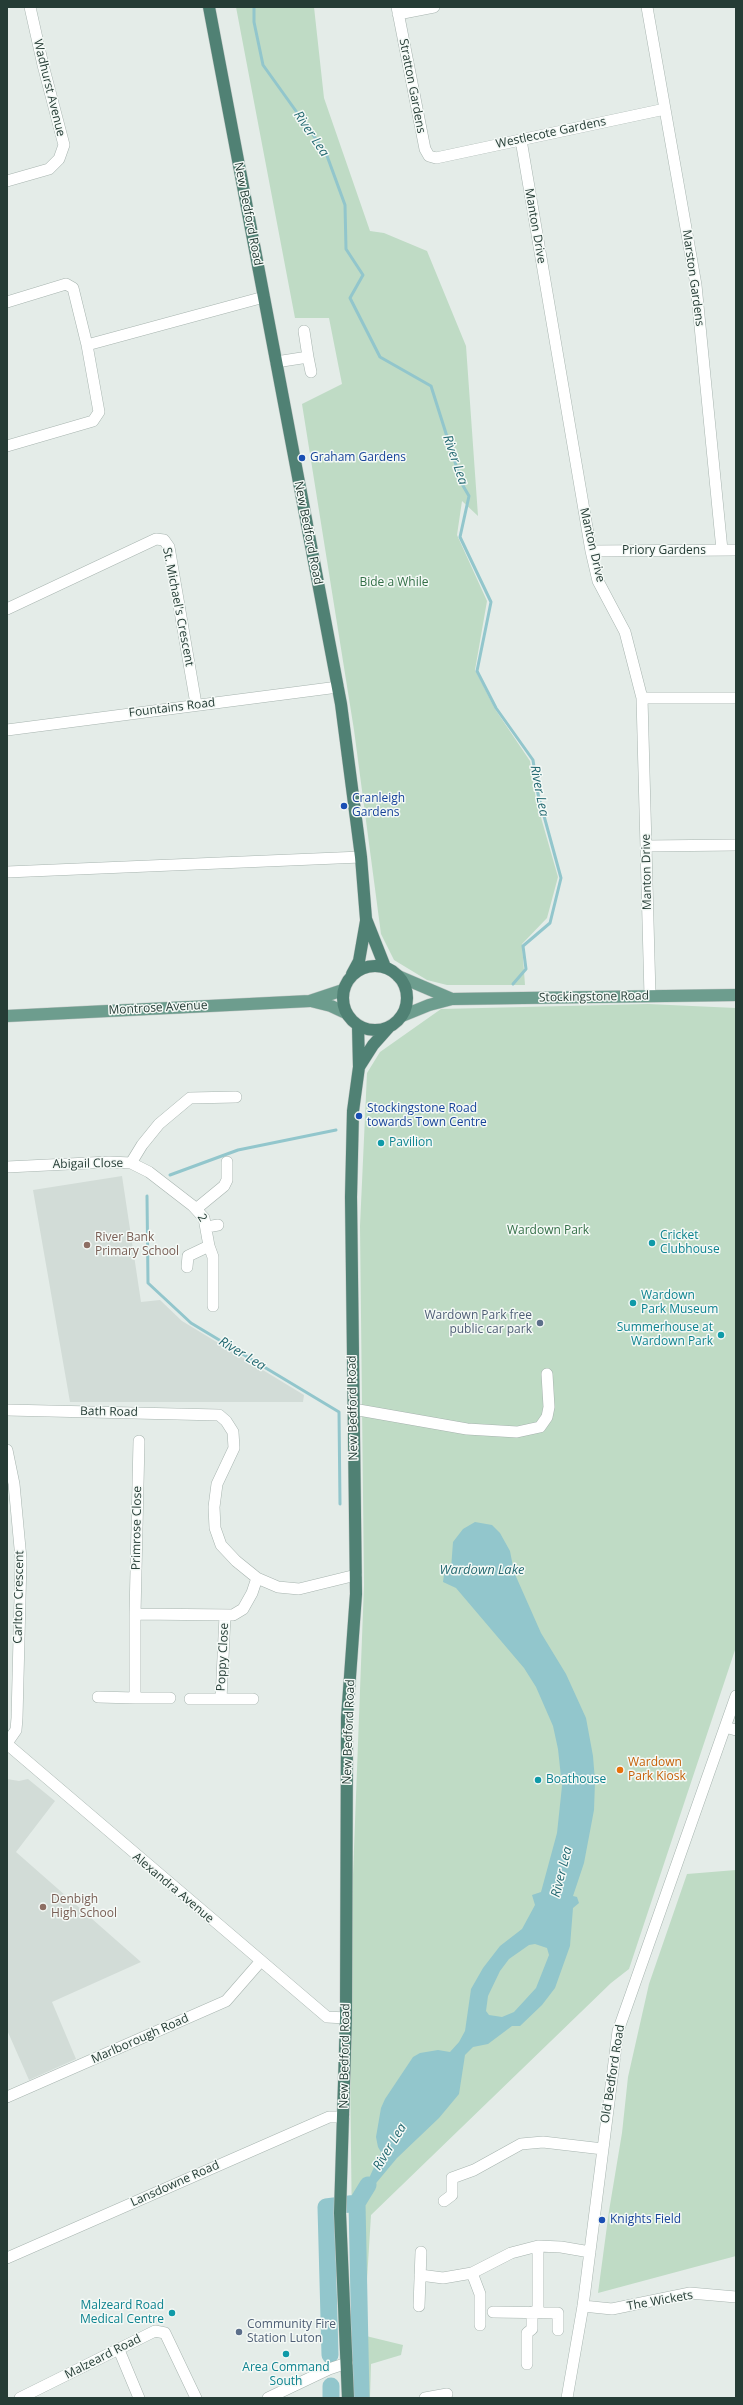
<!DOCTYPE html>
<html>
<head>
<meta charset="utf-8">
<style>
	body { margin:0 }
	#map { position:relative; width:743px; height:2405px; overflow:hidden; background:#e4ece8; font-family:"Open Sans",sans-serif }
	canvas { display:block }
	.frame { position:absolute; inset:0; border:8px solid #253c35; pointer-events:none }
</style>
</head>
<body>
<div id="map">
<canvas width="743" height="2405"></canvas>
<div class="frame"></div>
</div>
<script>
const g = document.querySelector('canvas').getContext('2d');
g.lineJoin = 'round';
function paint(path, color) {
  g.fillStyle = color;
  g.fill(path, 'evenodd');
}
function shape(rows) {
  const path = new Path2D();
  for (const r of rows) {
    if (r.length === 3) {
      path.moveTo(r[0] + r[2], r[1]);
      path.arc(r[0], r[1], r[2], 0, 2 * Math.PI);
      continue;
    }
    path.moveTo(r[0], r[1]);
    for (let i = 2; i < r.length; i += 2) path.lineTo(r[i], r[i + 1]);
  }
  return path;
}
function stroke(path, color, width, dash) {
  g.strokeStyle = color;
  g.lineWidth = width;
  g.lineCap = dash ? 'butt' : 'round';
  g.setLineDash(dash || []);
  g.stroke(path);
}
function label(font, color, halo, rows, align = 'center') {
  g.font = font + ' "Open Sans",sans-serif';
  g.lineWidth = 3;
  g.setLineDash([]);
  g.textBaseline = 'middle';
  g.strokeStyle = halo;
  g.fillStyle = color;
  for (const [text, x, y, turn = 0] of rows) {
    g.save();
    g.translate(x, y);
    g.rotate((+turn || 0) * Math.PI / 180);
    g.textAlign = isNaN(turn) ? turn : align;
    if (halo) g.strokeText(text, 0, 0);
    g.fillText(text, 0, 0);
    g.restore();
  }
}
const built = shape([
	[122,1176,141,1302,160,1300,182,1321,304,1395,303,1402,70,1402,33,1190],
	[7,1779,19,1781,28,1779,55,1801,16,1852,141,1962,52,2002,76,2059,29,2080,7,2030]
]);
const green = shape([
	[236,7,314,7,324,98,370,231,384,233,427,251,466,346,478,516,462,501,457,535,487,601,475,670,495,709,530,761,536,800,558,877,547,918,522,944,525,985,447,985,427,980,394,960,381,934,354,730,302,404,342,384,329,318,295,318],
	[648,1004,736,1008,736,1647,629,1969,611,1983,371,2215,365,2312,366,2336,403,2345,401,2355,371,2364,370,2398,364,2398,361,2306,362,2225,352,2234,349,1980,364,1585,360,1226,367,1073,380,1052,441,1009],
	[736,1870,736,2256,598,2293,609,2211,622,2133,628,2077,649,1984,687,1874]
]);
const water = shape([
	[475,1522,492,1525,500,1533,510,1551,514,1572,541,1633,566,1674,586,1718,593,1756,595,1781,594,1810,584,1863,573,1896,577,1897,579,1903,573,1908,570,1946,555,1988,542,2005,520,2026,512,2026,488,2044,473,2047,465,2055,459,2094,439,2118,397,2158,362,2200,361,2209,356,2212,357,2195,365,2187,381,2152,378,2147,376,2137,381,2108,385,2099,413,2057,420,2053,438,2050,450,2052,459,2042,465,2031,471,1989,483,1968,500,1946,522,1929,535,1905,532,1895,541,1892,557,1833,562,1786,558,1749,553,1726,536,1687,524,1668,456,1588,443,1582,444,1574,451,1569,453,1542,463,1529],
	[535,1944,547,1948,549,1955,536,1988,514,2012,502,2017,489,2015,486,2011,488,1996,500,1971,509,1959,529,1945]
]);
const stream = shape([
	[254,7,254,22,263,65,326,153,345,205,346,249,363,275,350,298,380,357,431,386,462,484,469,496,460,537,491,602,477,671,496,708,533,760,538,794,561,878,550,923,523,946,526,969,513,984],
	[170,1175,238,1150,336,1130],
	[147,1196,148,1283,191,1323,339,1412,340,1504]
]);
const river = shape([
	[357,2203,361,2398],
	[330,2355,326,2207,357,2203,368,2185],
	[331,2386,331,2398]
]);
const minor = shape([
	[397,7,425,149,429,156,436,158,665,109],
	[647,7,696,285,722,550],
	[398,14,434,7],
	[521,140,591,551,598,581,625,632,642,698,650,996],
	[7,181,49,169,59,159,64,145,43,65,30,7],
	[7,302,66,284,73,288,87,345,99,412,93,421,7,446],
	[87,345,264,297],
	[308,357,311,372],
	[276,362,308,357,304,331],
	[591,551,736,550],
	[7,609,156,539,164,540,169,547,196,704],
	[642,698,736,698],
	[7,730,338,687],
	[647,846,736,845],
	[7,872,361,857],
	[131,1163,149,1172,193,1206,204,1218,209,1246,213,1257,213,1306],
	[7,1167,109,1162,131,1163,142,1145,159,1124,190,1098,236,1097],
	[196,1209,224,1186,227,1180,227,1162],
	[207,1227,218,1225],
	[187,1267,188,1256,209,1246],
	[353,1409,467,1429,517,1432,540,1427,547,1417,549,1407,547,1374],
	[7,1410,219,1415,226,1421,233,1432,234,1448,217,1484,214,1507,215,1528,221,1545,236,1561,257,1578,278,1587,299,1589,356,1575],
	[139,1441,135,1614,233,1615,243,1609,252,1593,257,1578],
	[7,1450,14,1484,21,1559,17,1718,16,1730,7,1743],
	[98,1697,135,1698,135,1614],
	[135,1698,170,1698],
	[190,1699,253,1699],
	[221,1699,225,1616],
	[725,1727,736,1730],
	[7,1744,327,2017,346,2018],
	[7,2097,226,2001,260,1962],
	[444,2201,452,2195,452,2178,474,2170,521,2144,543,2142,603,2149],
	[7,2258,329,2117,344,2117],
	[472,2273,480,2294,480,2325],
	[420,2275,443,2278,472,2273,511,2253,538,2246,561,2247,590,2252],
	[419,2306,421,2252],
	[583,2306,612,2309,690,2293,736,2297],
	[493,2312,558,2313,558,2330],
	[538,2312,538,2246],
	[119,2350,139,2398],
	[527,2364,527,2333,532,2329,532,2312],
	[20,2398,155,2331,165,2333,196,2398],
	[268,2398,329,2369,347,2363],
	[425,2398,447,2394],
	[567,2398,583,2306,618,2031,736,1696]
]);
const primary = shape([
	[398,976,452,999],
	[311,1001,331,1006,346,1013],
	[7,1016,310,1001,343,990],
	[402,1016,429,1005,452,999,736,995]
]);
const trunk = shape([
	[209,7,341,704,361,857,366,919,385,967],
	[375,998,32],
	[352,974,359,961,366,921],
	[359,1067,373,1045,389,1027],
	[348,2398,340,2213,346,2018,347,1718,356,1594,351,1197,353,1111,359,1067,358,1025]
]);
const markers = [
	[302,458,4,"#1a4fb4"],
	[344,806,4,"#1a4fb4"],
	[359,1116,4,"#1a4fb4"],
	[381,1143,4,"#0f9aa8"],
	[652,1243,4,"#0f9aa8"],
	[87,1245,4,"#8d6e63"],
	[633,1303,4,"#0f9aa8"],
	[540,1323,4,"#5c6f8a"],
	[721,1335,4,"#0f9aa8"],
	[620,1770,4,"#e8710a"],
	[538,1780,4,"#0f9aa8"],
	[43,1907,4,"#8d6e63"],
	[602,2220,4,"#1a4fb4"],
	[172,2313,4,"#0f9aa8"],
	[239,2332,4,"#5c6f8a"],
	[286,2354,4,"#0f9aa8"]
];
const streetNames = [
	["Stratton Gardens",412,86,79],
	["Wadhurst Avenue",49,88,76],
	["Westlecote Gardens",551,133,-12],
	["New Bedford Road",248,214,79],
	["Manton Drive",535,226,80],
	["Marston Gardens",693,278,82],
	["New Bedford Road",308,533,79],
	["Manton Drive",592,545,77],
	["Priory Gardens",664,551],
	["St. Michael's Crescent",178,607,79],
	["Fountains Road",172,708,-7],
	["Manton Drive",647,872,-91],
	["Stockingstone Road",594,997,-1],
	["Montrose Avenue",158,1008,-3],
	["Abigail Close",88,1164,-1],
	["2",202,1218,59],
	["New Bedford Road",353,1408,-91],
	["Bath Road",109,1412,1],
	["Primrose Close",137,1528,-89],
	["Carlton Crescent",19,1597,-89],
	["Poppy Close",223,1657,-87],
	["New Bedford Road",349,1732,-88],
	["Alexandra Avenue",173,1888,40],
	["Marlborough Road",140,2039,-24],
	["New Bedford Road",345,2056,-89],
	["Old Bedford Road",613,2074,-81],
	["Lansdowne Road",175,2184,-24],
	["The Wickets",660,2301,-10],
	["Malzeard Road",103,2357,-27]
];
const transitNames = [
	["Graham Gardens",310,458],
	["Cranleigh",352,799],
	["Gardens",352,813],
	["Stockingstone Road",367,1109],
	["towards Town Centre",367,1123],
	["Knights Field",610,2220]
];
const parkNames = [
	["Bide a While",394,583],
	["Wardown Park",548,1231]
];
const cultureNames = [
	["Pavilion",389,1143],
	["Cricket",660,1236],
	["Clubhouse",660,1250],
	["Wardown",641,1296],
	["Park Museum",641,1310],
	["Summerhouse at",713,1328,"right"],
	["Wardown Park",713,1342,"right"],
	["Boathouse",546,1780],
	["Malzeard Road",164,2306,"right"],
	["Medical Centre",164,2320,"right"],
	["Area Command",286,2368,"center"],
	["South",286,2382,"center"]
];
const educationNames = [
	["River Bank",95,1238],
	["Primary School",95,1252],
	["Denbigh",51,1900],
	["High School",51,1914]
];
const serviceNames = [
	["Wardown Park free",532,1316],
	["public car park",532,1330],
	["Community Fire",247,2325,"left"],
	["Station Luton",247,2339,"left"]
];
const foodNames = [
	["Wardown",628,1763],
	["Park Kiosk",628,1777]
];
const waterNames = [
	["River Lea",311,134,56],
	["River Lea",455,460,71],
	["River Lea",539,791,79],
	["River Lea",242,1354,31],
	["Wardown Lake",482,1570],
	["River Lea",562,1872,-76],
	["River Lea",390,2147,-59]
];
paint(built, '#d2dcd7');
paint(green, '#bfdbc5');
paint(water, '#92c6cc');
stroke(stream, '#92c6cc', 3);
stroke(river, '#92c6cc', 17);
stroke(minor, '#a7b4af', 12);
stroke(primary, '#c2c8c6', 13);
stroke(trunk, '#c2c8c6', 13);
stroke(minor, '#fff', 11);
stroke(primary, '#6d9d8e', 12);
stroke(trunk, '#508174', 12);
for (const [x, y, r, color] of markers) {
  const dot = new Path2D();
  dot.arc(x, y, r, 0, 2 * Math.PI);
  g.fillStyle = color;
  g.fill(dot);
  stroke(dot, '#f4f9f6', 1.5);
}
label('12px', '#253c35', '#f4f9f6', streetNames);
label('12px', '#164399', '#f4f9f6', transitNames, 'left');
label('12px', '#336f47', '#f4f9f6', parkNames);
label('12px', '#0d838f', '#f4f9f6', cultureNames, 'left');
label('12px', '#785e54', '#f4f9f6', educationNames, 'left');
label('12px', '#4e5e75', '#f4f9f6', serviceNames, 'right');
label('12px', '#c56008', '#f4f9f6', foodNames, 'left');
label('italic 13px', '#256a72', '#f4f9f6', waterNames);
</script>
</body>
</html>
